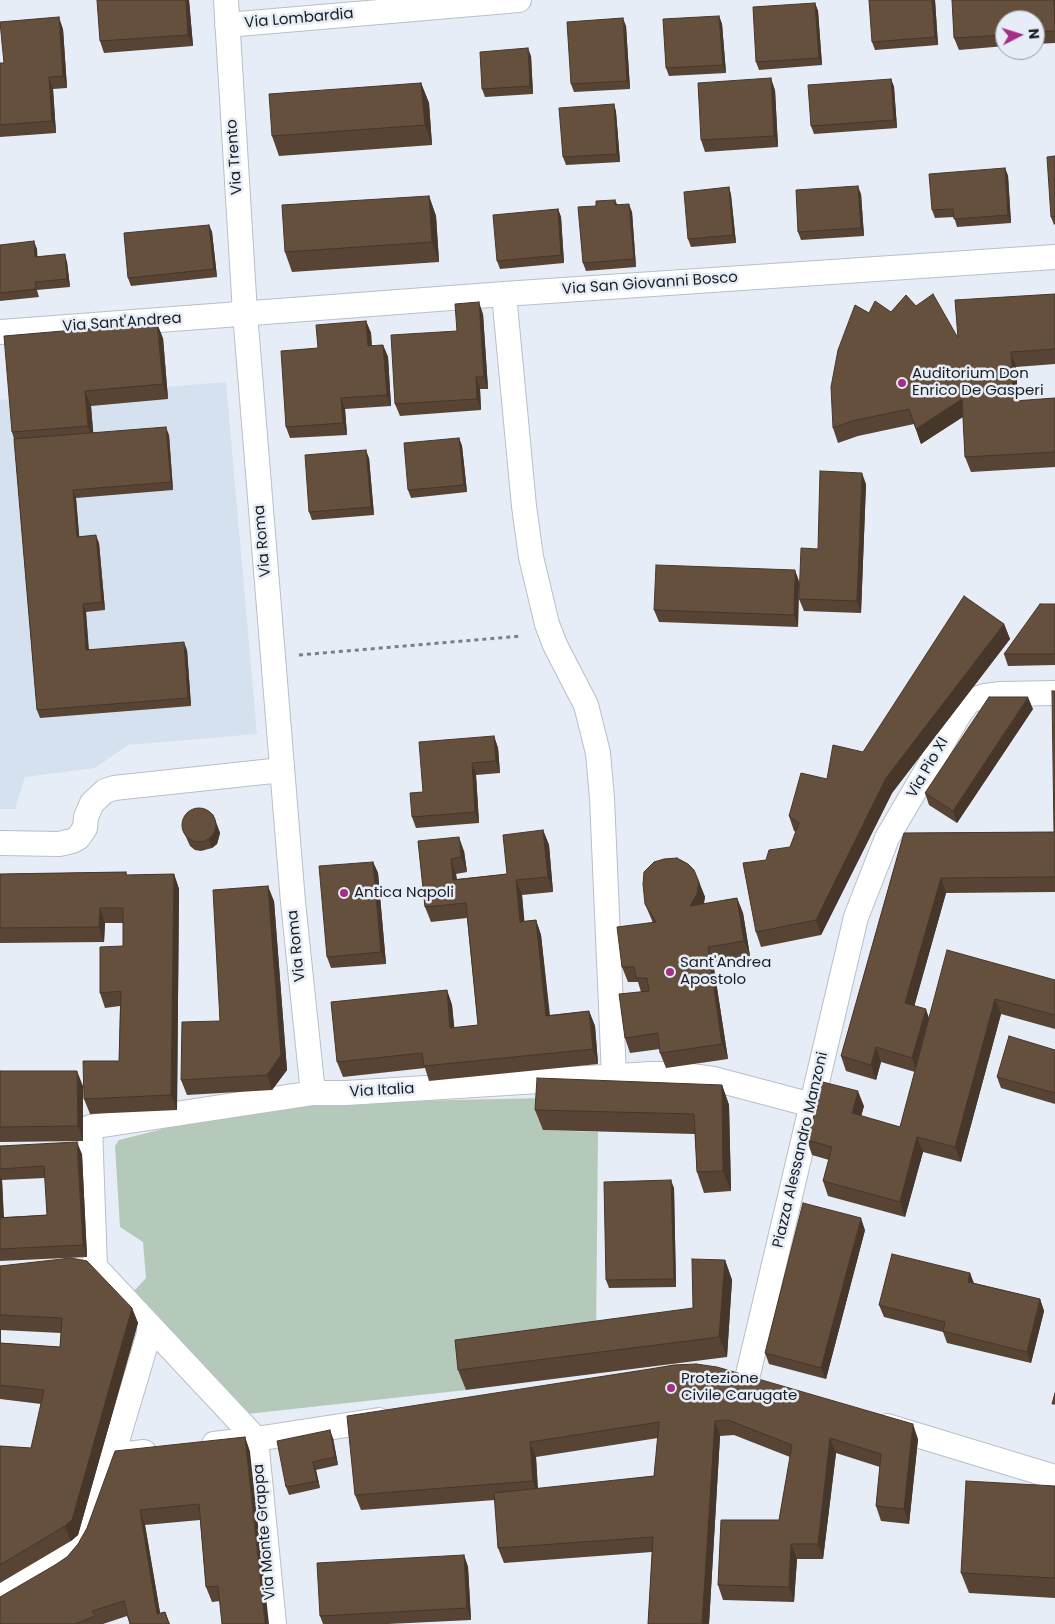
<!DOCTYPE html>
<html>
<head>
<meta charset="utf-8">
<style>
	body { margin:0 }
	#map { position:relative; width:1055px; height:1624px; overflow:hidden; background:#e6edf6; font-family:Poppins,sans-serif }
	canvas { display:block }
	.north { position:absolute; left:995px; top:10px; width:50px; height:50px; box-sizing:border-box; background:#e6edf6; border:1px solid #959aa0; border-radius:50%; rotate:85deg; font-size:14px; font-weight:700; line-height:20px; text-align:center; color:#1b1d20 }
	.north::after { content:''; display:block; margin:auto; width:18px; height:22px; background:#a62f86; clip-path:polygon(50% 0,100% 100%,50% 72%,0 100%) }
</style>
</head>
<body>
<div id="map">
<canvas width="1055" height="1624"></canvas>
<div class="north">N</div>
</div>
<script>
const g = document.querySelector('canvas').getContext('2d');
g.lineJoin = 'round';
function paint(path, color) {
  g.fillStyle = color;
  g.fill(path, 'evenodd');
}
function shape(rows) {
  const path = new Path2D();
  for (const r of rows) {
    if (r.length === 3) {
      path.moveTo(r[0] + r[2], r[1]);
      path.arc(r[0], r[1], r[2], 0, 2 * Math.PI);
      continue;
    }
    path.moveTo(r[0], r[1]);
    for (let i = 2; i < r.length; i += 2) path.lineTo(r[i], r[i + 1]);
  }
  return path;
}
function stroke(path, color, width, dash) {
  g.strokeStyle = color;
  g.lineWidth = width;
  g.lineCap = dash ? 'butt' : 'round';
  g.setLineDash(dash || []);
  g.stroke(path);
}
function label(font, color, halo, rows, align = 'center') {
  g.font = font + ' Poppins,sans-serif';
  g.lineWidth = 5;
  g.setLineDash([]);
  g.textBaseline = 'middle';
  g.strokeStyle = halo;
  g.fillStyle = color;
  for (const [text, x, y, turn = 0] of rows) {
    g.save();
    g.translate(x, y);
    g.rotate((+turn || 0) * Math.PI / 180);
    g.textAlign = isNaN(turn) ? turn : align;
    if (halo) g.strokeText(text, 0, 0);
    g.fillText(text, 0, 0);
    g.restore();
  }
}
const built = shape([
	[226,382,257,734,128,745,95,768,25,777,15,809,0,809,0,400]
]);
const green = shape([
	[544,1098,543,1130,598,1132,596,1342,462,1360,466,1390,247,1414,133,1292,146,1278,143,1242,120,1227,115,1146,119,1140,223,1114,314,1103]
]);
const path = shape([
	[299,655,522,636]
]);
const street = shape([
	[226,0,245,313,293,902,313,1093],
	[227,25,519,0],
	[504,294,524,506,531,557,547,624,555,645,586,705,598,753,602,798,614,1076],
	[0,332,504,294,1055,257],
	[0,843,59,844,72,841,78,838,85,828,86,817,92,803,105,791,114,788,282,770],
	[95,1267,90,1127,313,1093,346,1093,651,1074,675,1074,714,1079,812,1105],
	[95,1267,256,1439],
	[746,1383,856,917,887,838,960,713,969,701,985,696,1001,694,1055,693],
	[887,1426,1055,1477],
	[256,1439,274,1624],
	[214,1444,256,1439,379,1420],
	[112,1458,151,1327],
	[0,1592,70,1551,77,1544,85,1530,104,1469,108,1462,120,1455,144,1452]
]);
const wall = shape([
	[189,0,193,46,104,53,100,41],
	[935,0,938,45,875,50,872,42],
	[1055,0,1055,43,1035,44,1035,20,1005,20,1005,46,959,50,954,38],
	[815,3,818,11,822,65,759,70,756,62],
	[719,16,722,24,726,73,669,76,666,68],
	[626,26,630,89,574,92,571,84],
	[63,29,67,88,53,89,56,133,0,137,0,63,4,63],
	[531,56,533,94,485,97,482,89],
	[891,79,894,87,897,128,814,134,811,126],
	[421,83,429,103,432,145,279,156,272,136],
	[775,90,778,147,705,152,701,140],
	[614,104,616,112,620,162,566,165,563,157],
	[1055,156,1055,224,1054,225,1051,217],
	[1005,168,1008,176,1011,223,957,227,954,217,935,218,932,210],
	[729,187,731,195,736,243,691,247,688,239],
	[861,194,864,236,801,240,798,232],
	[429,196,436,216,439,262,292,272,285,252],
	[615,200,617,204,632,212,636,267,586,271,583,263,596,206],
	[558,209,561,217,564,263,500,269,497,261],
	[209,225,212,232,217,277,131,286,128,278],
	[0,245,37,249,37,257,67,262,70,287,37,290,39,297,0,301],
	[1055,294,1055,364,1016,367,1018,401,1055,398,1055,467,971,472,965,457,963,417,921,444,914,424,858,436,838,443,833,428,869,313,891,312,916,306,958,338],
	[483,314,488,389,480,389,481,410,400,416,395,404,457,331],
	[366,321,371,333,372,346,383,345,388,357,391,406,345,409,347,435,290,438,286,427,318,348],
	[163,338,168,399,91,406,93,433,169,435,173,490,76,498,79,537,99,543,105,610,86,612,89,650,187,650,191,706,40,718,37,710,14,439,12,432],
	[459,438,462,446,467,492,411,498,408,490],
	[369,458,374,515,312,520,309,512],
	[866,484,861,613,804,611,799,599,818,549],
	[799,581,798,627,659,622,654,610],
	[1055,604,1055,665,1008,666,1004,654],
	[1004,624,1010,639,892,793,821,935,761,947,756,932,796,832,794,831,789,816,827,779,863,752],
	[1055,691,1055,892,946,893,914,1006,929,1018,1055,980,1055,1029,1001,1014,961,1162,923,1152,905,1217,828,1196,823,1181,829,1160,812,1155,807,1140,864,1106,861,1116,900,1127,915,1072,881,1062,876,1080,846,1071,841,1056,904,833,1054,832],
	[1033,709,957,823,929,805,925,793],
	[494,736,498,748,500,773,476,775,479,823,416,828,412,817,423,792],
	[213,814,220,833,217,844,212,848,201,851,195,850,190,846,182,828],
	[543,830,549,845,553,892,522,895,524,921,536,920,541,935,550,1015,589,1011,595,1026,598,1064,429,1081,425,1068,343,1077,337,1062,447,990,452,1005,454,1028,478,1025,467,918,431,922,425,907,418,841,464,851,467,872,456,874,457,879,507,874],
	[373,862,378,873,386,964,331,968,327,957],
	[126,872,127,875,174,874,179,889,177,1110,90,1114,84,1099,119,1061,120,1006,105,1008,100,993,123,946,123,923,105,923,104,942,0,943,0,874],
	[699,882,705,897,704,904,737,898,743,913,750,956,713,962,728,1059,666,1068,660,1053,660,1049,630,1053,625,1038,641,992,638,982,628,982,622,967,653,923,645,904],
	[274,901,287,1070,272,1090,187,1095,181,1080,220,1021],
	[1055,1050,1055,1104,1001,1088,997,1077],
	[0,1071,83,1086,83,1141,0,1142],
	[722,1085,729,1105,731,1191,704,1193,697,1172,695,1134,543,1130,535,1110],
	[0,1146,82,1154,87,1257,0,1261],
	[45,1178,47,1215,4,1217,2,1180],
	[674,1188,676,1287,609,1288,606,1280],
	[865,1230,826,1379,769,1364,765,1353],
	[725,1260,732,1280,727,1357,466,1390,458,1370,693,1308],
	[0,1266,132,1308,138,1323,78,1535,71,1541,0,1583,0,1446,31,1448,41,1404,0,1399],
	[1,1330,61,1333,60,1347,1,1343],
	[970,1273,974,1283,1040,1299,1044,1311,1031,1363,947,1343,943,1332,884,1317,879,1305],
	[650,1369,918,1439,909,1524,881,1521,876,1506,880,1467,836,1453,823,1559,797,1559,794,1602,723,1600,718,1585,779,1520,790,1457,734,1435,720,1436,709,1624,648,1624,652,1552,504,1563,498,1548,495,1500,361,1510,355,1495],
	[658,1438,654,1476,538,1489,536,1457],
	[245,1437,250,1452,220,1601,212,1602,206,1587,200,1520,145,1525,160,1613,165,1612,170,1624,130,1624,127,1616,103,1624,0,1624,55,1565],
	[333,1438,338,1465,316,1470,320,1488,289,1495,286,1487],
	[1055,1486,1055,1598,969,1593,961,1573],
	[464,1555,468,1567,471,1620,388,1624,323,1624,320,1616]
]);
const shadedWall = shape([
	[186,0,189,0,193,46,188,35],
	[932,0,935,0,938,45,935,37],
	[1054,0,1055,0,1055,21],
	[815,3,818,11,822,65,819,58],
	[719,16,722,24,726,73,723,65],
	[59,17,63,29,67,88,63,76],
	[623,18,626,26,630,89,627,81],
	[528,48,531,56,533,94,530,86],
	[49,77,53,89,56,133,52,121],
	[771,78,775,90,778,147,774,136],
	[891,79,894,87,897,128,894,120],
	[421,83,429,103,432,145,425,125],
	[614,104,616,112,620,162,617,154],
	[1005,168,1008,176,1011,223,1008,215],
	[858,186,861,194,864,236,861,228],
	[729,187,731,195,736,243,733,235],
	[429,196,436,216,439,262,432,242],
	[629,204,632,212,636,267,634,259],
	[558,209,561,217,564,263,561,255],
	[209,225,212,232,217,277,214,269],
	[34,241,37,249,38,265,35,257],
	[65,254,67,262,70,287,67,279],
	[479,302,483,314,488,389,484,377],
	[366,321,371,333,372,358,368,346],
	[157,323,163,338,168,399,163,384],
	[383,345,388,357,391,406,387,395],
	[1011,352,1016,367,1019,416,1014,401],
	[476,377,480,389,481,410,477,399],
	[85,391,91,406,94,441,88,426],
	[341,398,345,409,347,435,343,423],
	[962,399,967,414,921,444,916,429],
	[166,427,169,435,173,490,171,482],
	[459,438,462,446,467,492,464,485],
	[366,450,369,458,374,515,371,507],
	[862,473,866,484,861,613,857,601],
	[73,490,76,498,80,545,77,537],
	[96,535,99,543,105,610,102,602],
	[795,570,799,581,798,627,794,615],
	[83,604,86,612,89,658,86,650],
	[1004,624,1010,639,892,793,821,935,816,920,886,778],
	[184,642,187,650,191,706,188,698],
	[1028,697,1033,709,957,823,953,811],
	[494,736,498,748,500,773,496,761],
	[472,763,476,775,479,823,475,812],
	[217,825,220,833,217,844,212,848,209,840],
	[543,830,549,845,553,892,548,877],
	[459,837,464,851,467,872,461,857],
	[451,859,456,874,458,895,453,880],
	[373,862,378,873,386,964,381,952],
	[174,874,179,889,177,1110,171,1095],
	[941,878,946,893,911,1018,905,1003],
	[516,880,522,895,526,937,520,922],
	[699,882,705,897,702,909,690,906],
	[268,886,274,901,287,1070,272,1090,267,1075],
	[737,898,743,913,750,956,744,941],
	[100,908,105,923,104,942,99,927],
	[536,920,541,935,551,1031,546,1016],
	[708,947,713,962,728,1059,722,1044],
	[447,990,452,1005,456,1043,450,1028],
	[995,999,1001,1014,961,1162,955,1147],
	[926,1009,931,1024,917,1073,912,1058],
	[589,1011,595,1026,598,1064,593,1049],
	[876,1047,881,1062,876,1080,871,1065],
	[77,1071,83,1086,83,1141,78,1126],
	[722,1085,729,1105,731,1191,723,1171],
	[858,1091,864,1106,858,1128,852,1113],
	[917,1137,923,1152,905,1217,900,1202],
	[77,1142,82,1154,87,1257,83,1245],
	[0,1176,2,1180,4,1229,0,1218],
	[671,1180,674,1188,676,1287,674,1279],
	[861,1218,865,1230,826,1379,821,1368],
	[725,1260,732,1280,727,1357,719,1337],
	[970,1273,974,1285,968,1282],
	[1040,1299,1044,1311,1031,1363,1027,1352],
	[132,1308,138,1323,78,1535,71,1541,65,1526],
	[0,1326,1,1330,0,1358],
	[715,1421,720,1436,709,1624,702,1624],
	[913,1424,918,1439,909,1524,904,1509],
	[330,1430,333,1438,338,1465,335,1457],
	[245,1437,250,1452,269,1624,265,1624],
	[830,1438,836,1453,823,1559,818,1544],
	[530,1442,536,1457,538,1496,533,1481],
	[313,1462,316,1470,320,1488,317,1481],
	[140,1510,145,1525,162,1624,157,1614],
	[791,1544,797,1559,794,1602,789,1587],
	[464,1555,468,1567,471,1620,467,1608]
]);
const building = shape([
	[97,0,186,0,188,35,100,41,97,0],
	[869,0,932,0,935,37,872,42,869,0],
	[952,0,1054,0,1055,31,1035,32,1035,20,1005,20,1005,35,954,38,952,0],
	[815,3,819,58,756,62,753,7,815,3],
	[719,16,723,65,666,68,663,19,719,16],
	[59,17,63,76,49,77,52,121,0,125,0,63,4,63,0,22,59,17],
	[623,18,627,81,571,84,567,22,623,18],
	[528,48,530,86,482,89,480,52,528,48],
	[771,78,774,136,701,140,698,83,771,78],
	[891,79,894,120,811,126,808,85,891,79],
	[421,83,425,125,272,136,269,94,421,83],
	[614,104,617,154,563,157,559,108,614,104],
	[1055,156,1055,216,1051,217,1047,157,1055,156],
	[1005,168,1008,215,954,219,953,209,932,210,929,174,1005,168],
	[858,186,861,228,798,232,796,190,858,186],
	[729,187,733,235,688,239,684,192,729,187],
	[429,196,432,242,285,252,282,205,429,196],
	[615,200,615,205,629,204,634,259,583,263,578,207,596,206,596,201,615,200],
	[558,209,561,255,497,261,493,215,558,209],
	[209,225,214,269,128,278,124,233,209,225],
	[34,241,35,257,65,254,67,279,35,282,36,289,0,293,0,245,34,241],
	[933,294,958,338,955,300,1055,294,1055,349,1011,352,1014,401,1055,398,1055,452,965,457,962,399,916,429,909,409,852,421,833,428,831,387,838,350,855,305,869,313,875,301,891,312,906,295,916,306,933,294],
	[479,302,484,377,476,377,477,399,395,404,391,335,457,331,455,304,479,302],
	[366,321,368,346,383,345,387,395,341,398,343,423,286,427,281,351,318,348,316,325,366,321],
	[157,323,163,384,85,391,88,426,12,432,4,336,157,323],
	[166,427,171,482,73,490,77,537,96,535,102,602,83,604,86,650,184,642,188,698,37,710,14,439,166,427],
	[459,438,464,485,408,490,404,443,459,438],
	[366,450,371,507,309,512,305,455,366,450],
	[820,471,862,473,857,601,799,599,801,548,818,549,820,471],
	[656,565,795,570,794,615,654,610,656,565],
	[964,596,1004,624,886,778,816,920,756,932,743,863,766,860,769,850,790,847,799,823,789,816,801,773,827,779,833,745,863,752,964,596],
	[1040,604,1055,604,1055,654,1004,654,1040,604],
	[1052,691,1055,691,1055,877,941,878,905,1003,926,1009,912,1058,876,1047,871,1065,841,1056,904,833,1054,832,1052,691],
	[989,697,1028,697,953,811,925,793,989,697],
	[494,736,496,761,472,763,475,812,412,817,410,793,423,792,419,742,494,736],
	[199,825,17],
	[543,830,548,877,516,880,520,922,536,920,546,1016,589,1011,593,1049,424,1066,422,1053,337,1062,331,1002,447,990,450,1028,478,1025,466,903,425,907,418,841,459,837,461,857,451,859,453,880,507,874,503,835,543,830],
	[677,858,688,864,694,870,699,882,697,894,690,906,737,898,744,941,708,947,722,1044,660,1053,658,1033,625,1038,619,994,649,991,647,978,636,978,634,967,622,967,617,927,656,922,645,904,643,884,644,872,654,862,664,859,677,858],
	[373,862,381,952,327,957,319,866,373,862],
	[126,872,126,875,174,874,171,1095,84,1099,83,1061,119,1061,121,991,100,993,100,947,123,946,123,908,100,908,99,927,0,928,0,874,126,872],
	[268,886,281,1055,267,1075,181,1080,182,1022,220,1021,213,890,268,886],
	[947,950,1055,980,1055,1015,995,999,955,1147,917,1137,900,1202,823,1181,832,1147,807,1140,823,1082,858,1091,852,1113,900,1127,947,950],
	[1009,1036,1055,1050,1055,1093,997,1077,1009,1036],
	[0,1071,77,1071,78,1126,0,1127,0,1071],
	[537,1078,722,1085,723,1171,697,1172,694,1114,535,1110,537,1078],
	[77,1142,83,1245,0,1249,0,1213,0,1218,47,1215,44,1166,0,1169,0,1146,77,1142],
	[671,1180,674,1279,606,1280,604,1182,671,1180],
	[803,1203,861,1218,821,1368,765,1353,803,1203],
	[892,1254,970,1273,968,1282,1040,1299,1027,1352,943,1331,945,1322,879,1305,892,1254],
	[71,1258,87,1261,132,1308,72,1520,65,1526,0,1565,0,1446,31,1448,44,1390,0,1385,0,1343,60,1347,62,1318,0,1315,0,1266,71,1258],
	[692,1259,725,1260,719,1337,458,1370,455,1340,693,1308,692,1259],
	[696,1364,717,1367,913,1424,904,1509,876,1506,881,1454,830,1438,818,1544,791,1544,789,1587,718,1585,721,1520,779,1520,792,1445,728,1420,715,1421,702,1624,648,1624,653,1537,498,1548,494,1493,654,1476,659,1422,530,1442,533,1481,355,1495,347,1416,650,1369,674,1365,696,1364],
	[1055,1393,1055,1404,1052,1404,1055,1393],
	[330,1430,335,1457,313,1462,317,1481,286,1487,277,1441,330,1430],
	[245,1437,265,1624,222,1624,218,1586,206,1587,199,1504,140,1510,157,1614,165,1612,169,1624,130,1624,124,1601,92,1611,95,1616,75,1624,0,1624,0,1597,55,1565,67,1557,78,1544,87,1528,115,1451,245,1437],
	[966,1481,1055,1486,1055,1578,961,1573,966,1481],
	[464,1555,467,1608,320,1616,317,1563,464,1555]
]);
const markers = [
	[902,383,5,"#a62f86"],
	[344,893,5,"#a62f86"],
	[670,972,5,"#a62f86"],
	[671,1388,5,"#a62f86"]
];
const streetNames = [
	["Via Lombardia",299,19,-5],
	["Via Trento",235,157,-94],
	["Via San Giovanni Bosco",650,284,-4],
	["Via Sant'Andrea",122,323,-4],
	["Via Roma",263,541,-95],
	["Via Pio XI",928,768,-60],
	["Via Roma",297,946,-96],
	["Via Italia",382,1091,-3],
	["Piazza Alessandro Manzoni",801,1150,-77],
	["Via Monte Grappa",265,1532,-95]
];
const poiNames = [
	["Auditorium Don",912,374],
	["Enrico De Gasperi",912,391],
	["Antica Napoli",354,893],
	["Sant'Andrea",680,963],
	["Apostolo",680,980],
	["Protezione",681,1379],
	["Civile Carugate",681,1396]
];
paint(built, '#d6e1f0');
paint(green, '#b5c9bb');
stroke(street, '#b9bfc7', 26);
stroke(path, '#7b7f85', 3, [4, 4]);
stroke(street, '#fff', 24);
paint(wall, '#574434');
paint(shadedWall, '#47372b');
paint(building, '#654f3d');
stroke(building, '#47372b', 1);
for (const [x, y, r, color] of markers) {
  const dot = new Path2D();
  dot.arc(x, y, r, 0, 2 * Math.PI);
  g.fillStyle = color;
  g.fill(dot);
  stroke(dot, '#e6edf6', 2);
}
label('15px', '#1b1d20', '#e6edf6', streetNames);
label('15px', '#1b1d20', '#e6edf6', poiNames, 'left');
</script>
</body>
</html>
